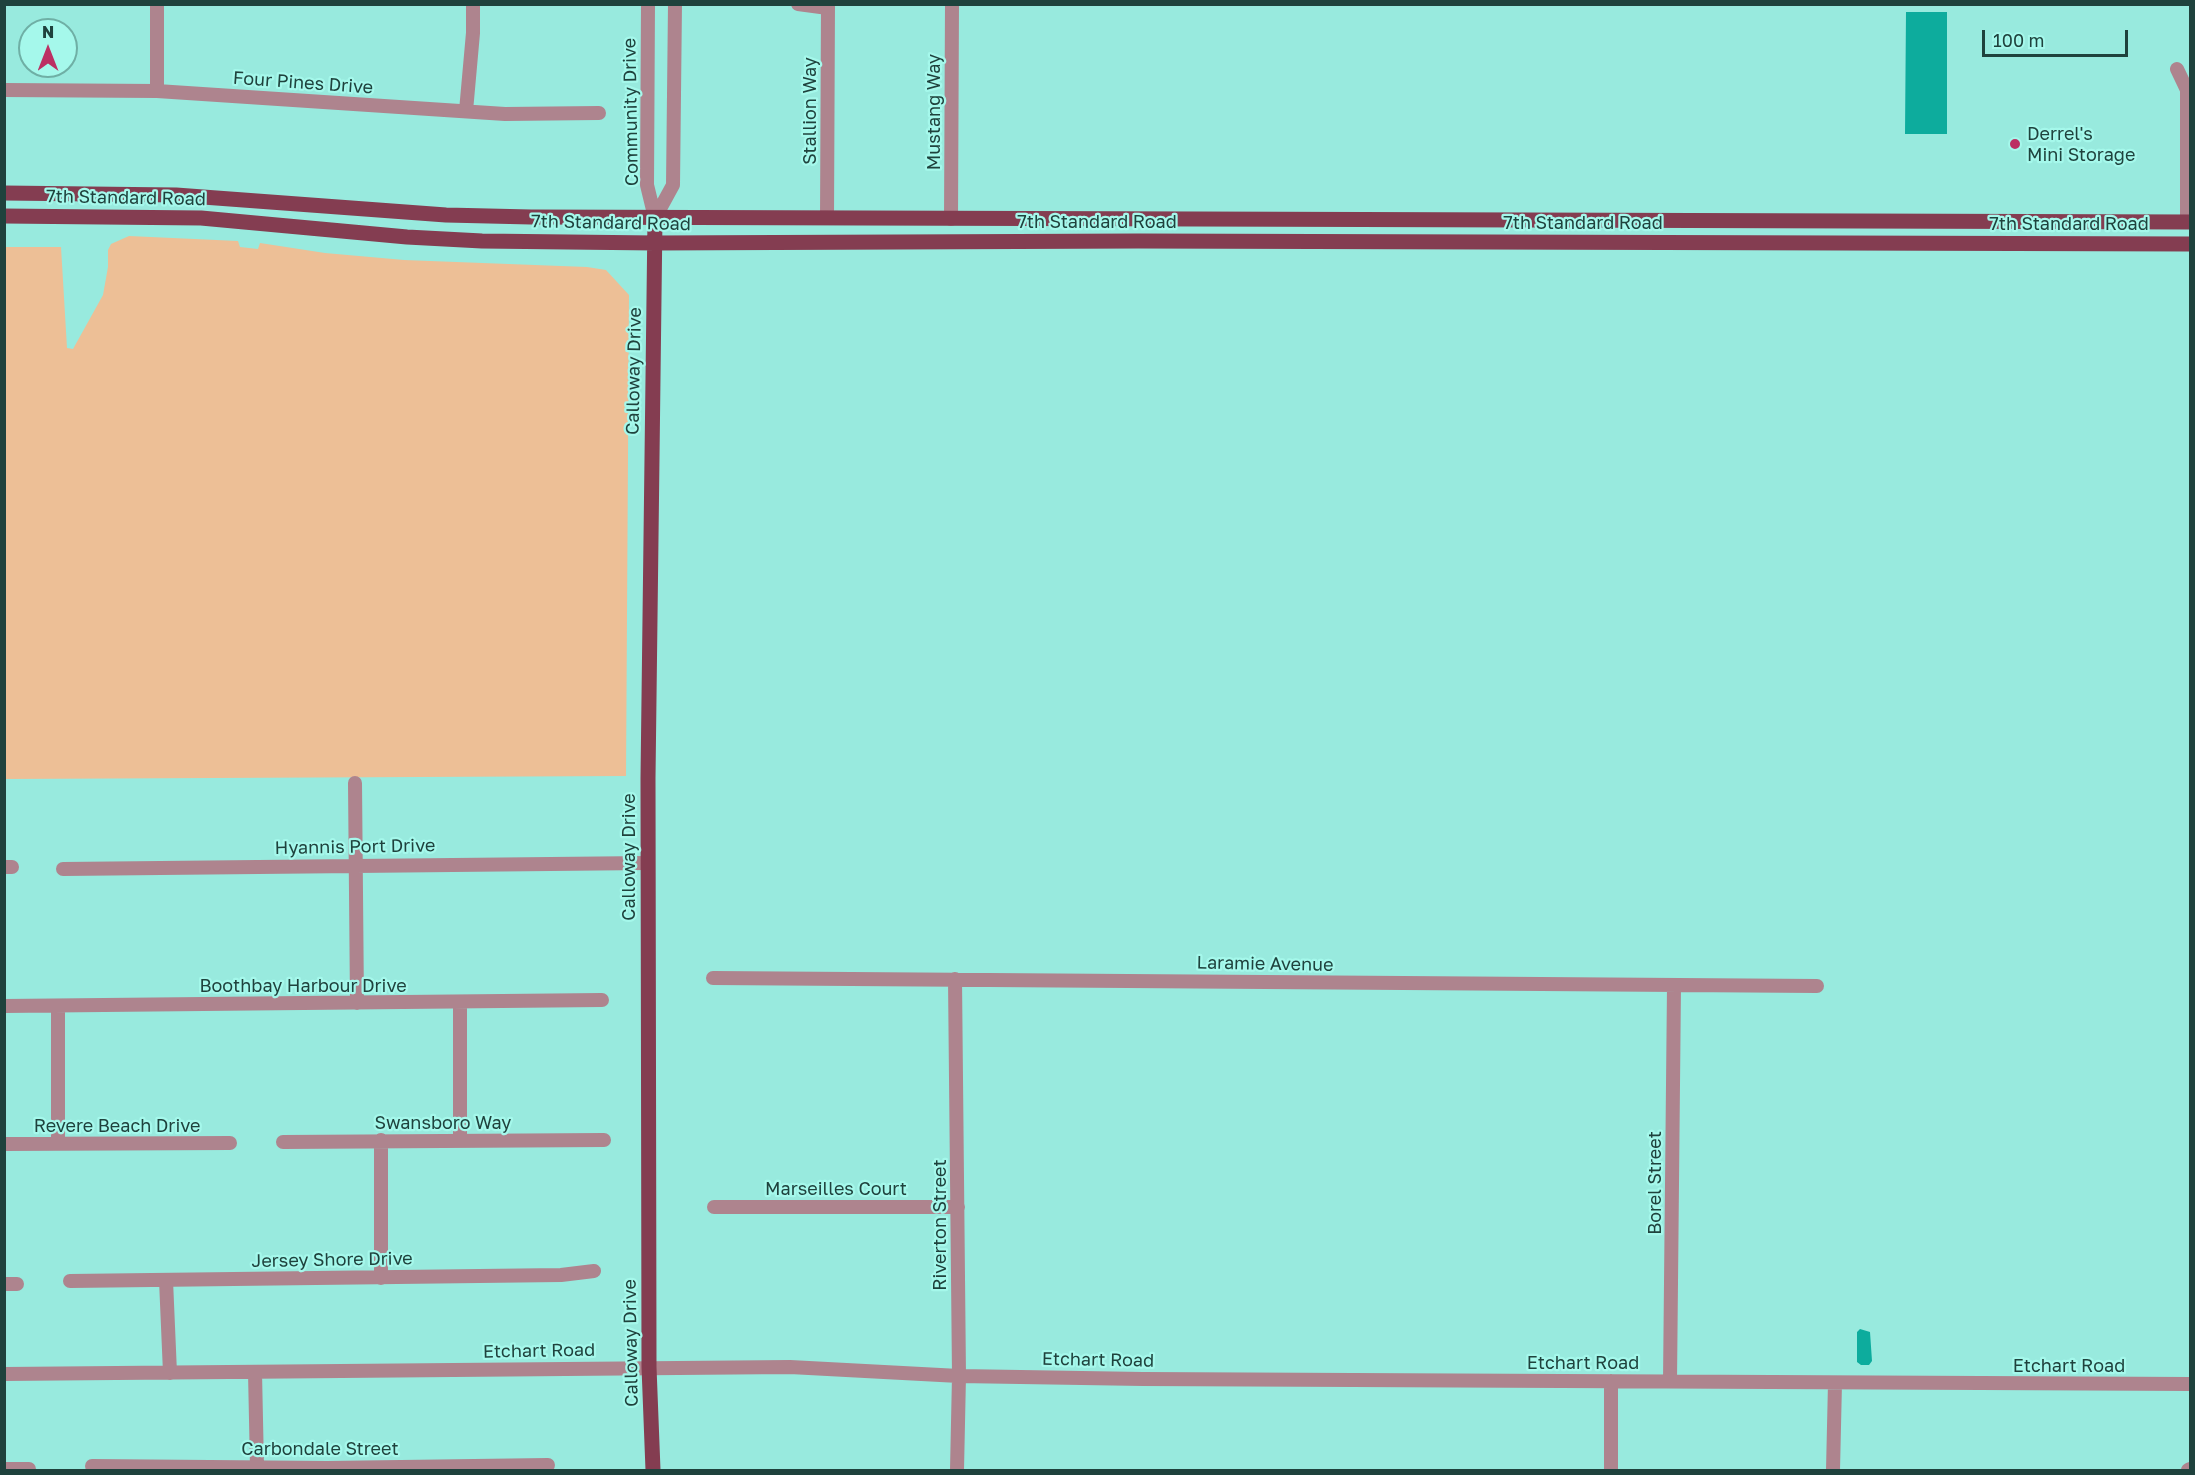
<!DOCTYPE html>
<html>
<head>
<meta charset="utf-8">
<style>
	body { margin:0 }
	#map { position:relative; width:2195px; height:1475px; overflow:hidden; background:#98eade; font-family:"Golos Text",sans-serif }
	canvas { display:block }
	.frame { position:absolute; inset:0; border:6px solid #1f423d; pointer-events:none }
	.north { position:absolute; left:18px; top:18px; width:60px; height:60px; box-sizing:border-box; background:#a5f8eb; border:2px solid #6fafa5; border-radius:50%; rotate:0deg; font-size:16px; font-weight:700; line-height:24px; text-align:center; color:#1f423d }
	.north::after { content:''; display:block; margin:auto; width:21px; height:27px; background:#bc3063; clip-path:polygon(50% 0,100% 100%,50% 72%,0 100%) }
	.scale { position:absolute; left:1982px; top:30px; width:146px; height:27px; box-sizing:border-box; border:3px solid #1f423d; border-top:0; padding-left:8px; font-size:18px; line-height:21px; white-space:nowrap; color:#1f423d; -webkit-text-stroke:4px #a5f8eb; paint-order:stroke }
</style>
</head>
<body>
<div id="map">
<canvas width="2195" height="1475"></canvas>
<div class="frame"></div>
<div class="north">N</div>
<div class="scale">100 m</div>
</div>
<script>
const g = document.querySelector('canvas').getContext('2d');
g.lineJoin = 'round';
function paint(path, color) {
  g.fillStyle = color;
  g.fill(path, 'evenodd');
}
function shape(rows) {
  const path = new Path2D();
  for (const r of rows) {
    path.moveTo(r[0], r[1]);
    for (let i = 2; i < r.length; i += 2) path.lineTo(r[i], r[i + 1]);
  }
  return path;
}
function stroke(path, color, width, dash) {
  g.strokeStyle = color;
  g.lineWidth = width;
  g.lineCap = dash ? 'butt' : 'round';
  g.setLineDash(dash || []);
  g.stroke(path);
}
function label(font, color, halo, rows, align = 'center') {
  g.font = font + ' "Golos Text",sans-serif';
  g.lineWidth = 4.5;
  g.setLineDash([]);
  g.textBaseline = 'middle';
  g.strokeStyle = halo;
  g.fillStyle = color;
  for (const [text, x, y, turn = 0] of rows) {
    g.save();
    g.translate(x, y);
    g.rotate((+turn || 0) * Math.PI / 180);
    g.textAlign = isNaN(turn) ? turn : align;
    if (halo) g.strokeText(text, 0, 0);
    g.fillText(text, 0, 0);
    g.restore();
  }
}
const green = shape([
	[129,236,238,241,240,247,258,249,260,243,325,253,404,260,587,267,606,270,629,295,626,776,5,779,4,247,61,247,67,348,73,349,103,295,108,267,108,250,111,244]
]);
const water = shape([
	[1906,12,1947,12,1947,134,1905,134],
	[1860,1329,1870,1332,1872,1361,1869,1365,1861,1365,1857,1362,1857,1332]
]);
const minor = shape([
	[648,4,647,185,655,218],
	[798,4,828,8],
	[2177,69,2187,90,2187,222],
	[4,90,157,91,505,114,599,113],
	[157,91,157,4],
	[466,111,473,33,473,4],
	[655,218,673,185,675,4],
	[827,218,828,4],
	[951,219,952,4],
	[355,783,357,1003],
	[4,867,12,867],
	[63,869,648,863],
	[713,978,1817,986],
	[955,979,959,1376,957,1470],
	[460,1003,460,1140],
	[4,1006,602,1000],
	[58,1006,58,1144],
	[381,1140,381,1278],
	[283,1142,604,1140],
	[4,1144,230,1143],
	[714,1207,958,1207],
	[166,1280,170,1373],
	[70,1281,561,1275,594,1271],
	[4,1284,17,1284],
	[255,1372,257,1467],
	[4,1374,790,1367,959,1376,1143,1379,2190,1384],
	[1670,1381,1674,986],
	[92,1466,327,1468,548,1465],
	[4,1469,29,1469],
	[1611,1470,1611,1381],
	[1833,1470,1835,1383],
	[2188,1470,2190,1469]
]);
const major = shape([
	[4,193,176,195,446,215,531,217,2190,222],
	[4,216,201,218,407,237,482,241,655,243,1138,241,2190,244],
	[653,1470,649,1367,648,778,655,218]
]);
const markers = [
	[2015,144,6,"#bc3063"]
];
const streetNames = [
	["Four Pines Drive",303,83,4],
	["Stallion Way",810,111,-90],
	["Community Drive",631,112,-91],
	["Mustang Way",934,112,-90],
	["7th Standard Road",126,198,1],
	["7th Standard Road",1097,222],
	["7th Standard Road",611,223,1],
	["7th Standard Road",1583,223],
	["7th Standard Road",2069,224],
	["Calloway Drive",634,371,-89],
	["Hyannis Port Drive",355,847,-1],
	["Calloway Drive",629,857,-90],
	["Laramie Avenue",1265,964,1],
	["Boothbay Harbour Drive",303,986],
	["Swansboro Way",443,1123],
	["Revere Beach Drive",117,1126],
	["Borel Street",1655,1183,-90],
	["Marseilles Court",836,1189],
	["Riverton Street",940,1225,-90],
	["Jersey Shore Drive",332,1260,-1],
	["Calloway Drive",631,1343,-91],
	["Etchart Road",539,1351,-1],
	["Etchart Road",1098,1360,1],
	["Etchart Road",1583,1363],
	["Etchart Road",2069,1366],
	["Carbondale Street",320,1449]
];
const poiNames = [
	["Derrel's",2027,134],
	["Mini Storage",2027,155]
];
paint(green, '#edbf96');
paint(water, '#0dac9d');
stroke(minor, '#ae848e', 14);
stroke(major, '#843d51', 15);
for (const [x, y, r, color] of markers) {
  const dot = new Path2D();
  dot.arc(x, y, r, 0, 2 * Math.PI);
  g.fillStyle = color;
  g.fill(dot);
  stroke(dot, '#a5f8eb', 2);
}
label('18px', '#1f423d', '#a5f8eb', streetNames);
label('18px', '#1f423d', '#a5f8eb', poiNames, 'left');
</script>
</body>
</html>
